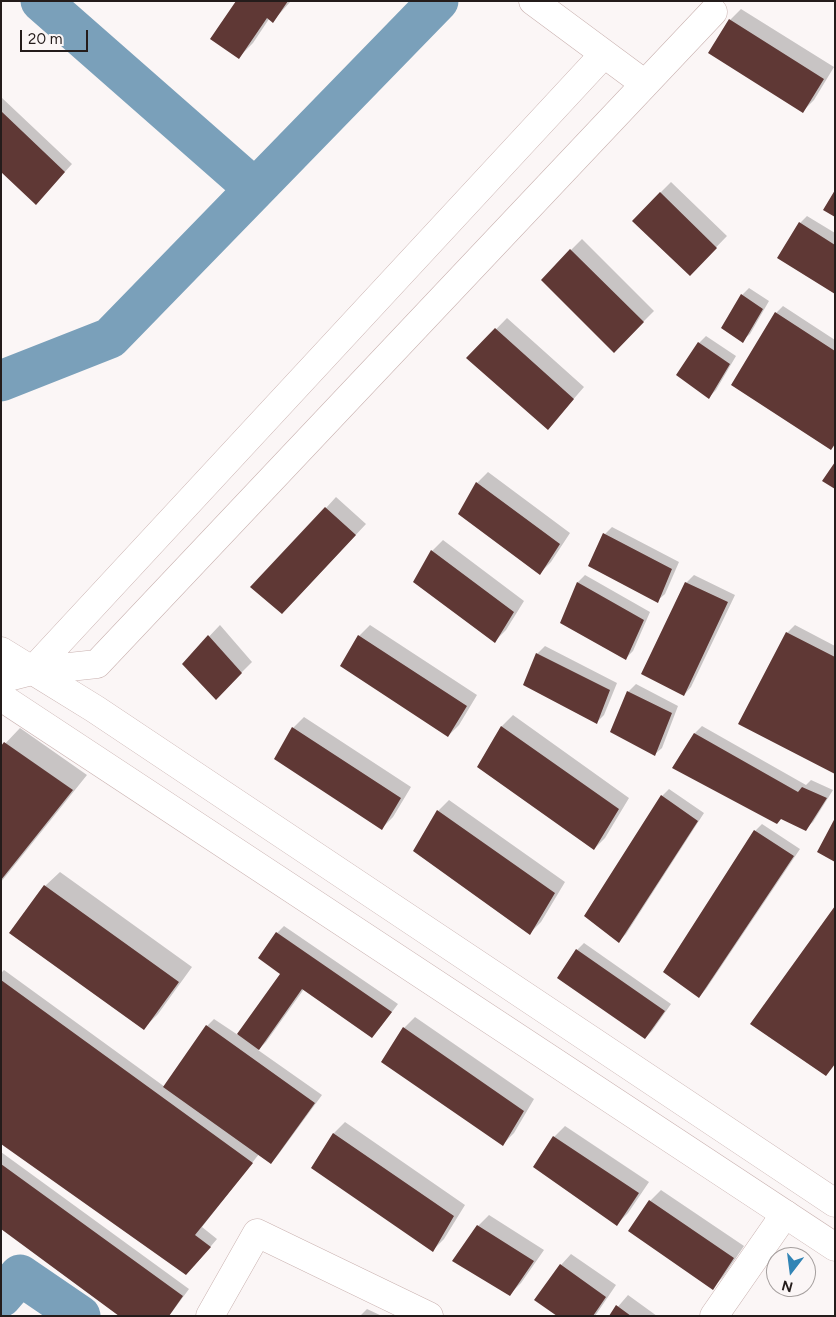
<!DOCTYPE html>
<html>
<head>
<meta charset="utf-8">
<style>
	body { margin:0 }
	#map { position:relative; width:836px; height:1317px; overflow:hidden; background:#fbf6f6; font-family:Figtree,sans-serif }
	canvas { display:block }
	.frame { position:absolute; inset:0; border:2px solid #241c1b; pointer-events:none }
	.north { position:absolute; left:766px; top:1247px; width:50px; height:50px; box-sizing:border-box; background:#fbf6f6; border:1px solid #a59f9e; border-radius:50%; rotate:195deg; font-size:14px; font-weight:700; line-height:20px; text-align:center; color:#241c1b }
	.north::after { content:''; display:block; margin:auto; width:18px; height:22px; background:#3184b5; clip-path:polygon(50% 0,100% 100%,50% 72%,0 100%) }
	.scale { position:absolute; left:20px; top:30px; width:68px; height:22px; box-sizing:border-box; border:2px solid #241c1b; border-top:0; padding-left:6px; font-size:15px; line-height:18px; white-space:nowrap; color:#241c1b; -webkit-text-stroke:4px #fbf6f6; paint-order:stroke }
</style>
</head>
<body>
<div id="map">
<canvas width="836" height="1317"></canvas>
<div class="frame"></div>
<div class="north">N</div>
<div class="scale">20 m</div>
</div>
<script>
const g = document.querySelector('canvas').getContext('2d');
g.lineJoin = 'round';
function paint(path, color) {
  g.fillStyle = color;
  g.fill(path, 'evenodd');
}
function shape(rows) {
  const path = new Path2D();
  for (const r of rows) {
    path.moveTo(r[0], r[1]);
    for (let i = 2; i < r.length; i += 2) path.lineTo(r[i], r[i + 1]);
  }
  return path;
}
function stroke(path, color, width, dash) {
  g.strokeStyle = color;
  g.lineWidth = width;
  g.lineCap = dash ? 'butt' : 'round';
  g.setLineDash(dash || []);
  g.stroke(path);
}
const shadow = shape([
	[238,1,291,1,273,21,269,19,253,43,239,57],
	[741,9,834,67,814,100,803,111,730,20],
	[1,97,72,164,43,196,1,170],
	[671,182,727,236,701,263,660,193],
	[807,216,835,233,835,293,800,223],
	[582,239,654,311,614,351,571,250],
	[749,288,769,301,750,334,742,341,742,295],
	[783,306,835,340,835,444,776,313],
	[507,318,584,387,558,417,468,358],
	[706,336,736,356,716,390,709,397,699,343],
	[488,472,570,533,551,562,540,573,459,513,477,483],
	[336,497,366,524,293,602,326,508],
	[612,527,679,562,665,594,657,601,605,534],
	[443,540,524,601,506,630,495,641,414,581,432,551],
	[585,575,650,612,633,651,626,658,562,622,578,582],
	[694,575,735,595,691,687,684,695,686,583],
	[220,625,252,662,216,698,183,664],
	[370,625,477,695,459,725,448,736,341,666,359,636],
	[795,625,835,646,835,773,787,633],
	[545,646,617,683,604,715,597,722,525,685,537,654],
	[636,684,678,706,662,748,654,755,628,692],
	[513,715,629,798,605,838,594,849,478,766,502,726],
	[304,717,411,787,393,817,382,828,293,728],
	[702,726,806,785,811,780,833,790,813,822,805,829,674,768,695,733],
	[20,728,87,775,1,882,1,748],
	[669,789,704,813,626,934,618,942,662,796],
	[449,800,565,882,541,922,530,933,438,811],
	[762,824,800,849,706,989,699,997,755,831],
	[60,872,192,967,158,1014,144,1028,45,886],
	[284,926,398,1004,379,1029,304,989,266,1042,258,1050,322,1095,278,1155,271,1163,259,1154,202,1227,217,1239,194,1266,1,1143,1,973,4,970,165,1087,207,1026,214,1019,238,1035,282,974,277,933],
	[584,943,671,1004,652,1031,645,1038,577,950],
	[415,1017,534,1099,514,1133,503,1144,404,1028],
	[345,1122,465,1205,444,1239,433,1250,313,1167,334,1133],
	[565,1126,649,1182,628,1213,617,1224,534,1166,554,1137],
	[1,1152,189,1289,169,1316,1,1227],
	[661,1190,744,1246,723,1277,712,1288,650,1201],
	[489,1215,544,1250,521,1283,510,1294,454,1261,478,1226],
	[571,1254,616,1285,595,1316,559,1316,561,1265],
	[628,1295,657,1316,610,1316],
	[367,1309,382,1316,360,1316]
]);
const river = shape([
	[41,1,255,189],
	[1,381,110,338,438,1],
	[1,1297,20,1275,80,1316]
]);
const building = shape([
	[236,1,288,1,273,23,267,18,239,59,210,39],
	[729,19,824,79,803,113,708,53],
	[1,111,65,172,36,205,1,172],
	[835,190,835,217,823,210],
	[660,192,717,248,690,276,632,221],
	[799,222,835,245,835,294,777,258],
	[570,249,644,322,614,353,541,280],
	[741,294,763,309,743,343,721,328],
	[775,312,835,351,835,444,831,450,731,385],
	[495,328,574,399,548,430,466,358],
	[698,342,730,364,709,399,676,375],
	[835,462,835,489,822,481],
	[476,482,560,544,540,575,458,514],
	[325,507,356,535,282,614,250,587],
	[603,533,672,569,658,603,588,566],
	[431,550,514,612,495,643,413,582],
	[577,582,644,620,626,660,560,623],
	[685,582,728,602,684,696,641,674],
	[786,632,835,657,835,774,738,724],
	[208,635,242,673,216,700,182,664],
	[358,635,467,706,448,737,340,666],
	[536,653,610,690,597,724,523,685],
	[627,691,672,713,655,756,610,732],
	[501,726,619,809,594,850,477,767],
	[292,727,401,798,382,830,274,759],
	[694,733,798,792,802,787,827,798,806,831,781,819,777,824,672,768],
	[4,742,73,790,1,880,1,746],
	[661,795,698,821,619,943,584,916],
	[437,810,555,893,530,935,413,851],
	[835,818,835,862,817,852],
	[754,830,794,856,699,998,663,972],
	[44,885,179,982,144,1030,9,933],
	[835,906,835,1064,826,1076,750,1024],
	[276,932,392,1012,372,1038,302,989,259,1050,237,1034,280,974,258,958],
	[576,949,665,1011,645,1039,557,978],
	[1,980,253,1163,195,1235,211,1247,186,1275,1,1144],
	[206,1025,315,1103,271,1164,163,1087],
	[403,1027,524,1111,503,1146,381,1062],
	[333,1133,454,1216,433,1252,311,1168],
	[553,1136,639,1193,617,1226,533,1167],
	[1,1164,183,1296,169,1316,119,1316,1,1229],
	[649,1200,734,1258,713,1290,628,1231],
	[477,1225,534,1261,510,1296,452,1261],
	[560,1264,606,1297,593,1316,557,1316,534,1300],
	[616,1305,631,1316,609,1316]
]);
const minor = shape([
	[533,1,645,84],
	[32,671,604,54],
	[1,679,32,671,97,664,713,12],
	[210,1316,257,1233,429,1316],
	[714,1316,785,1214]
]);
const major = shape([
	[1,651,95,709,835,1203],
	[1,697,835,1247]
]);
paint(shadow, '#0003');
stroke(river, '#7aa0ba', 41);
paint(building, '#5f3835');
stroke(minor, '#c9b1af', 29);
stroke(major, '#c9b1af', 29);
stroke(minor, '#fff', 28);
stroke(major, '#fff', 28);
</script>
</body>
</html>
